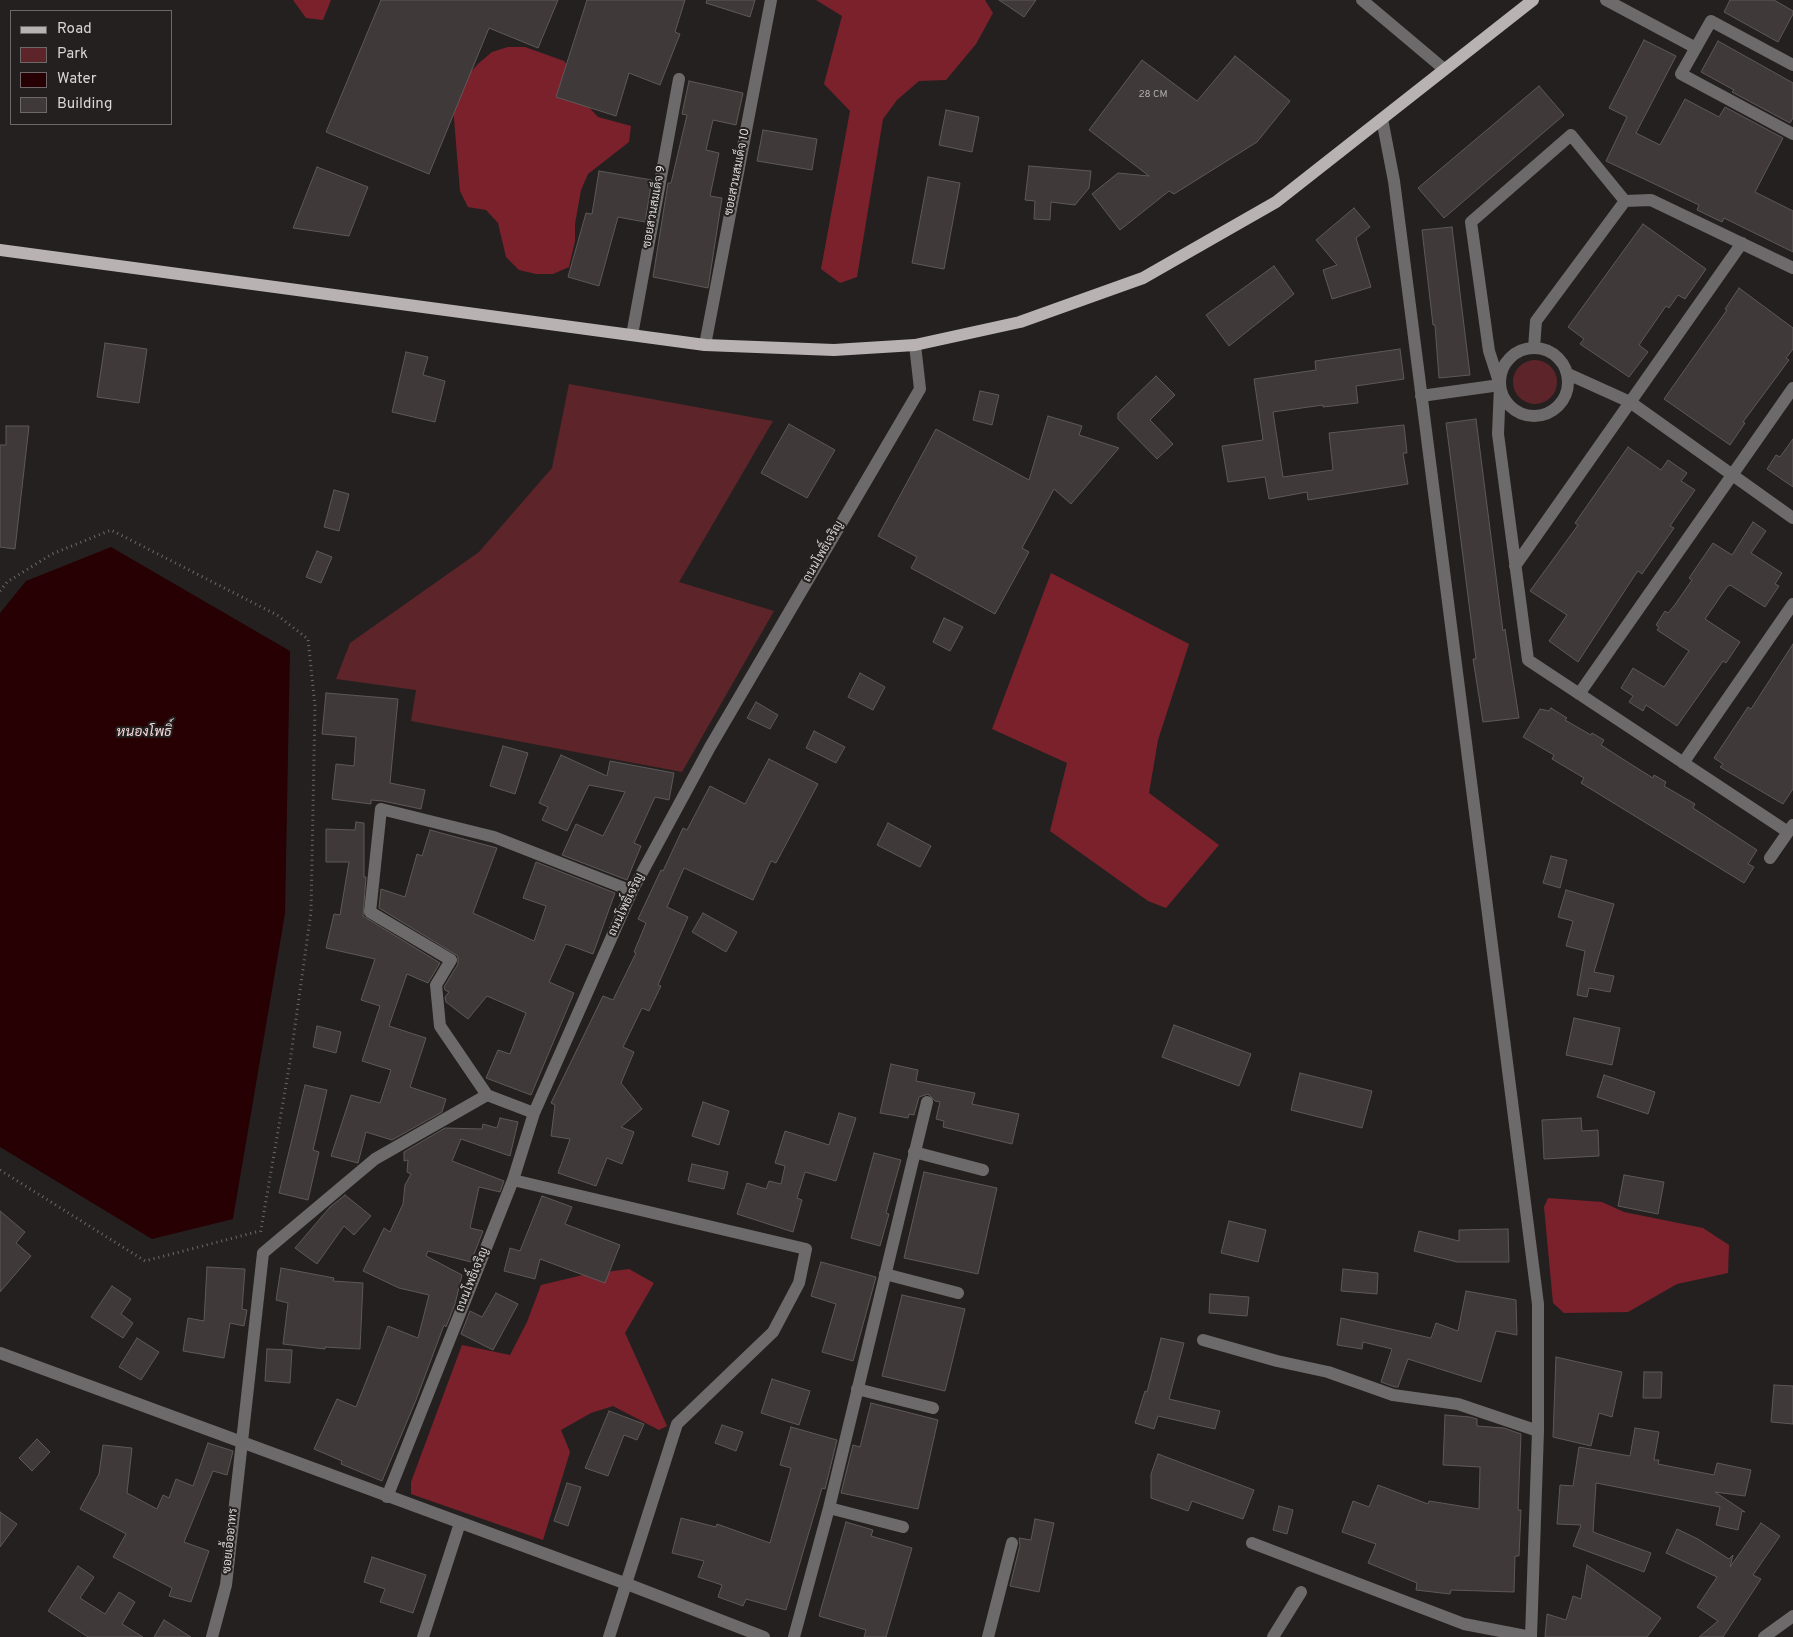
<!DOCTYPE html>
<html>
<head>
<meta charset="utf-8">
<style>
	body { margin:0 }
	#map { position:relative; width:1793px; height:1637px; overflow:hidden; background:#252020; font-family:Overpass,sans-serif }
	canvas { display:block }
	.legend { position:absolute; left:10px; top:10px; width:162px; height:115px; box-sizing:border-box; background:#252020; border:1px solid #6d6969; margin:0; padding:6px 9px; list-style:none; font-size:15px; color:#d9d6d6 }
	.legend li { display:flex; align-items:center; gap:10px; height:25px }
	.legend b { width:25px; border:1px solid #6d6969 }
</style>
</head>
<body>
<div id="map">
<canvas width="1793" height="1637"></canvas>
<ul class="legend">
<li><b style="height:6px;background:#b8b3b2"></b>Road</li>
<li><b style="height:14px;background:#5d2529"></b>Park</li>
<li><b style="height:14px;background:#270003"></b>Water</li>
<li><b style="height:14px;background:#3f3939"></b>Building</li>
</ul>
</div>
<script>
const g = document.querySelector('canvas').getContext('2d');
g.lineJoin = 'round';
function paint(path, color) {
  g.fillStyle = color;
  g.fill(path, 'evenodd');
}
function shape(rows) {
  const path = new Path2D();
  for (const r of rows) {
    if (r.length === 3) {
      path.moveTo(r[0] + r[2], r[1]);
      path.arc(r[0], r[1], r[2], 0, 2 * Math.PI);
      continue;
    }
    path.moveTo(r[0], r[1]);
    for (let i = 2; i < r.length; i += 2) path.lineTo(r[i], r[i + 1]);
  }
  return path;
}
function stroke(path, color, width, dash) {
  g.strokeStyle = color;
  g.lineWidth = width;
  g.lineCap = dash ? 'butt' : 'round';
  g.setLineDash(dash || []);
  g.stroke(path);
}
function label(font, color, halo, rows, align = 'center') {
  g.font = font + ' Overpass,Sarabun,sans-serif';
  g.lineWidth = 4;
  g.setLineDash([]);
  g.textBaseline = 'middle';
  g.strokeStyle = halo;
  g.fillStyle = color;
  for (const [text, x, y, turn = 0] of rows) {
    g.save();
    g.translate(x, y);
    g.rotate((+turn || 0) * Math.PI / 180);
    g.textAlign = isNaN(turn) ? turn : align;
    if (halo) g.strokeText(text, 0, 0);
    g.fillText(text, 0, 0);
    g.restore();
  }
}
const green = shape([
	[1535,382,22],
	[569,384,773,421,679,582,774,611,682,772,411,721,416,690,336,679,350,643,479,552,552,468]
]);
const forest = shape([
	[293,0,331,0,323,20,306,18],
	[816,0,985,0,993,13,976,44,946,80,919,81,897,100,883,119,857,277,840,283,821,269,850,111,824,84,842,16],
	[508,47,525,47,564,61,573,74,586,104,598,117,631,126,629,142,588,174,581,190,575,224,575,241,569,267,553,274,536,274,519,270,506,257,498,223,486,210,468,207,460,191,453,107,467,76,479,63,492,52],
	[1051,573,1189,644,1158,740,1149,793,1219,845,1166,908,1148,901,1050,831,1067,763,992,729],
	[1548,1198,1602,1202,1624,1212,1703,1228,1729,1245,1728,1273,1677,1284,1628,1312,1564,1313,1553,1303,1544,1207],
	[629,1269,654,1283,625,1333,667,1426,659,1430,613,1406,591,1413,561,1430,570,1452,543,1540,411,1494,411,1482,462,1345,510,1355,527,1322,541,1285,583,1275]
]);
const water = shape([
	[111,547,290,651,285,914,233,1219,152,1239,0,1147,0,613,26,581]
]);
const building = shape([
	[381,0,558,0,538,48,489,28,429,174,326,132,381,0],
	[587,0,685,0,675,32,680,34,660,85,629,73,616,116,556,97,587,0],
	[707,0,755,0,750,17,706,3,707,0],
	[999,0,1036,0,1024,17,999,0],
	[1730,0,1774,0,1793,11,1793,14,1778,42,1724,12,1730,0],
	[1644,40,1676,56,1636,133,1660,145,1685,99,1719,117,1725,107,1783,138,1755,192,1793,211,1793,252,1724,218,1722,222,1697,210,1699,205,1606,161,1627,117,1609,108,1644,40],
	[1718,41,1793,83,1793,118,1790,123,1732,92,1734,90,1701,72,1718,41],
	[1235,56,1290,101,1257,142,1174,194,1169,191,1120,230,1092,194,1118,173,1149,176,1089,130,1142,60,1197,101,1235,56],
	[689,81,743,93,736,125,713,120,706,150,719,153,710,196,722,198,708,288,653,277,668,183,671,183,687,115,682,114,689,81],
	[1539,86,1564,115,1444,218,1418,188,1539,86],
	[946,110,979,117,972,152,939,145,946,110],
	[763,130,817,139,812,170,757,161,763,130],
	[1029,166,1091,171,1089,188,1075,205,1051,202,1050,220,1034,219,1035,201,1025,200,1029,166],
	[317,167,368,187,349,236,293,228,317,167],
	[599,171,652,180,645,222,618,217,599,286,568,277,586,213,592,214,599,171],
	[928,177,960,183,944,269,912,263,928,177],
	[1354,208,1370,227,1356,238,1371,287,1332,299,1323,270,1337,265,1316,240,1354,208],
	[1643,224,1706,269,1685,299,1678,295,1669,308,1666,306,1639,345,1648,352,1629,377,1580,344,1584,339,1568,327,1643,224],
	[1452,227,1470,375,1439,378,1435,325,1433,325,1422,230,1452,227],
	[1274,266,1294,294,1229,346,1206,315,1274,266],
	[1739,288,1793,328,1793,349,1786,358,1789,360,1743,422,1745,423,1730,445,1664,399,1727,310,1725,309,1739,288],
	[105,343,147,349,139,403,97,397,105,343],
	[1400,349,1404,379,1356,386,1358,403,1323,407,1323,405,1273,412,1283,477,1333,470,1329,433,1404,425,1407,453,1403,453,1408,484,1308,500,1307,492,1269,499,1265,477,1228,482,1222,446,1263,440,1254,379,1316,370,1315,361,1400,349],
	[406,352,428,357,423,375,445,381,435,422,392,412,406,352],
	[1156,376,1175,395,1150,420,1173,444,1157,459,1118,419,1118,413,1156,376],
	[980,391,999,395,992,425,973,420,980,391],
	[1048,416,1082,426,1079,435,1119,448,1071,504,1054,489,1022,548,1029,552,995,614,911,568,917,557,878,536,936,429,1029,480,1048,416],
	[1476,419,1503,631,1505,629,1519,718,1483,722,1473,659,1476,659,1446,423,1476,419],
	[789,424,835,450,807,498,761,473,789,424],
	[6,426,29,426,15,549,0,547,0,445,6,445,6,426],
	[1793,439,1793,487,1767,469,1776,455,1780,457,1793,439],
	[1628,447,1661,470,1668,460,1687,473,1681,481,1695,490,1670,526,1674,528,1642,574,1638,571,1635,575,1578,662,1549,641,1567,615,1530,591,1573,532,1578,525,1575,523,1628,447],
	[334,490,349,494,339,531,324,527,334,490],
	[1753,522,1766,531,1751,553,1782,573,1775,584,1779,586,1765,607,1730,585,1727,587,1705,619,1740,642,1726,663,1723,661,1677,726,1646,705,1643,711,1629,702,1633,696,1621,688,1633,668,1664,687,1689,651,1657,630,1659,627,1656,625,1665,611,1668,613,1674,606,1692,580,1689,578,1713,543,1732,555,1753,522],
	[317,551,332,557,321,583,306,577,317,551],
	[944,618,963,627,950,651,933,642,944,618],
	[1793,644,1793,789,1783,804,1720,767,1723,764,1714,758,1748,707,1751,709,1793,644],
	[860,673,885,687,873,710,848,697,860,673],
	[326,693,398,699,390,783,425,790,421,809,383,801,371,800,371,804,332,799,336,764,354,766,356,737,322,734,326,693],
	[756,702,778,715,770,729,747,718,756,702],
	[1551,708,1567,718,1565,720,1591,735,1592,733,1604,740,1601,745,1629,763,1653,778,1654,775,1666,782,1664,786,1695,804,1693,808,1757,850,1748,864,1754,867,1744,883,1581,783,1584,778,1552,759,1554,755,1523,737,1540,709,1549,711,1551,708],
	[814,731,845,747,836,763,806,748,814,731],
	[503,746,528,753,515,794,490,786,503,746],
	[561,755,607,776,610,761,674,773,669,800,655,797,634,843,641,846,627,880,562,855,576,824,603,836,625,792,589,785,567,831,542,820,548,807,539,803,561,755],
	[769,759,818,784,776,863,771,861,753,900,684,868,667,907,688,917,658,985,661,986,649,1011,642,1008,623,1047,634,1052,621,1083,642,1109,621,1127,634,1132,622,1164,607,1158,596,1186,558,1173,570,1139,551,1136,555,1105,551,1103,603,996,613,1000,636,953,634,952,646,923,638,919,661,870,663,871,683,828,687,830,710,786,745,804,769,759],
	[356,822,364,823,364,877,366,877,363,916,440,963,428,983,407,974,389,1026,426,1038,410,1087,446,1099,442,1112,392,1140,366,1132,358,1163,331,1156,351,1095,380,1103,391,1070,362,1061,380,1006,361,1000,375,959,326,948,334,914,340,915,349,862,326,862,326,829,355,830,356,822],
	[888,823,931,846,920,867,877,845,888,823],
	[430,830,497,848,473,913,534,941,546,906,523,898,536,862,615,893,593,954,566,944,549,982,574,993,531,1095,486,1078,498,1050,510,1054,526,1013,487,996,468,1019,446,1002,445,997,449,992,445,990,444,987,458,964,458,956,379,908,381,889,405,897,417,854,422,856,430,830],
	[1551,856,1567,860,1560,888,1543,883,1551,856],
	[1566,890,1614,904,1594,972,1614,976,1610,992,1589,988,1587,997,1577,995,1585,951,1566,946,1573,921,1558,917,1566,890],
	[703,913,737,932,726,952,692,932,703,913],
	[1574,1018,1620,1028,1612,1065,1566,1055,1574,1018],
	[1174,1025,1251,1054,1239,1086,1162,1057,1174,1025],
	[317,1026,341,1032,336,1053,313,1047,317,1026],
	[891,1064,918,1070,916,1081,975,1093,972,1104,1019,1114,1012,1144,943,1127,944,1121,936,1119,940,1102,935,1101,928,1094,919,1097,914,1115,909,1114,908,1118,880,1113,891,1064],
	[1300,1073,1372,1091,1362,1128,1291,1110,1300,1073],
	[1604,1075,1655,1092,1648,1114,1597,1097,1604,1075],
	[305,1085,327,1090,313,1150,319,1152,308,1200,279,1193,305,1085],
	[703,1102,729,1111,719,1145,692,1136,703,1102],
	[839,1113,856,1118,836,1181,805,1172,797,1198,802,1200,793,1232,737,1214,747,1183,766,1189,769,1181,781,1184,785,1166,775,1163,785,1131,829,1145,839,1113],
	[500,1118,518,1122,510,1156,461,1139,452,1161,504,1181,500,1192,479,1187,470,1228,483,1231,471,1262,428,1251,426,1256,462,1275,455,1304,446,1327,444,1325,416,1400,382,1481,341,1464,342,1461,314,1449,337,1399,356,1407,388,1326,418,1338,429,1295,399,1288,363,1271,384,1228,390,1232,403,1204,405,1185,411,1174,407,1172,408,1160,404,1161,404,1152,445,1128,482,1129,483,1124,497,1128,500,1118],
	[1581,1118,1582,1131,1598,1130,1599,1156,1544,1159,1542,1120,1581,1118],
	[874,1153,901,1160,886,1213,889,1214,880,1246,851,1238,874,1153],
	[692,1164,728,1172,724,1189,688,1181,692,1164],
	[924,1172,997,1188,978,1274,904,1258,924,1172],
	[1624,1175,1664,1182,1658,1214,1618,1206,1624,1175],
	[345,1195,371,1216,354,1235,344,1226,317,1264,295,1248,330,1207,345,1195],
	[542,1196,572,1207,565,1224,620,1245,605,1283,540,1259,535,1279,504,1271,510,1248,520,1251,542,1196],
	[0,1211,25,1232,16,1243,31,1256,0,1292,0,1211],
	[1229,1221,1266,1230,1258,1262,1221,1253,1229,1221],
	[1508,1229,1509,1262,1457,1262,1414,1251,1419,1231,1459,1241,1459,1230,1508,1229],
	[821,1262,876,1277,853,1361,822,1352,836,1304,811,1296,821,1262],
	[207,1267,245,1269,242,1309,247,1310,244,1326,230,1323,224,1358,183,1351,188,1318,204,1321,207,1267],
	[281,1268,334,1278,333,1281,363,1283,360,1349,325,1347,325,1349,283,1344,288,1303,276,1300,281,1268],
	[1343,1269,1378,1273,1377,1294,1341,1291,1343,1269],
	[112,1286,131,1299,121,1314,133,1323,123,1338,91,1317,112,1286],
	[1466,1291,1516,1300,1517,1335,1496,1331,1481,1382,1408,1359,1398,1387,1395,1387,1381,1382,1392,1349,1363,1342,1362,1349,1337,1345,1341,1318,1431,1338,1436,1323,1458,1331,1466,1291],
	[496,1293,518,1304,493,1350,461,1334,470,1311,482,1317,496,1293],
	[1210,1294,1249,1297,1247,1316,1209,1313,1210,1294],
	[902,1295,965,1309,945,1391,882,1376,902,1295],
	[137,1338,159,1352,141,1380,119,1367,137,1338],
	[1161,1338,1184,1343,1169,1399,1220,1411,1215,1429,1158,1416,1154,1429,1135,1423,1145,1391,1147,1392,1161,1338],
	[267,1349,292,1350,290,1383,265,1381,267,1349],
	[1556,1357,1622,1372,1612,1417,1599,1413,1591,1446,1553,1437,1556,1357],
	[1644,1372,1662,1372,1661,1398,1643,1398,1644,1372],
	[772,1379,810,1391,799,1425,761,1413,772,1379],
	[1774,1385,1793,1386,1793,1424,1771,1422,1774,1385],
	[871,1403,938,1420,918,1509,841,1493,853,1445,860,1447,871,1403],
	[609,1411,644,1424,637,1440,624,1435,608,1476,585,1468,609,1411],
	[1445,1415,1470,1417,1477,1419,1477,1426,1504,1428,1521,1434,1518,1510,1521,1510,1519,1556,1515,1556,1514,1592,1451,1590,1450,1594,1416,1590,1417,1583,1368,1563,1376,1544,1342,1532,1353,1501,1369,1507,1378,1485,1428,1504,1429,1501,1479,1509,1480,1467,1443,1465,1445,1415],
	[722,1425,743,1432,736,1451,715,1443,722,1425],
	[791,1427,837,1440,825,1489,822,1488,786,1610,746,1599,743,1606,718,1597,722,1585,698,1577,704,1561,672,1553,681,1518,716,1527,717,1524,770,1543,791,1468,780,1465,791,1427],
	[1635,1428,1659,1432,1654,1460,1659,1460,1658,1464,1714,1475,1717,1463,1751,1470,1745,1496,1715,1492,1745,1512,1742,1511,1738,1530,1716,1525,1720,1507,1596,1483,1593,1532,1651,1553,1644,1572,1573,1546,1581,1525,1557,1524,1560,1485,1573,1486,1579,1447,1630,1456,1635,1428],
	[37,1439,50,1452,32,1471,19,1458,37,1439],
	[208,1443,233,1451,227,1475,213,1471,184,1542,209,1551,191,1602,169,1596,172,1588,113,1557,126,1534,80,1509,99,1474,103,1445,132,1448,127,1493,157,1509,163,1495,169,1498,176,1479,193,1486,208,1443],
	[1158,1454,1254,1490,1243,1519,1192,1501,1188,1511,1151,1498,1151,1474,1158,1454],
	[567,1483,581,1487,568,1526,554,1521,567,1483],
	[1279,1506,1293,1510,1287,1534,1273,1530,1279,1506],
	[0,1512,17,1524,0,1547,0,1512],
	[1035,1519,1054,1523,1039,1592,1010,1586,1020,1545,1019,1538,1031,1540,1035,1519],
	[846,1522,873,1530,871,1536,912,1548,886,1637,864,1637,866,1630,819,1616,846,1522],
	[1761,1523,1780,1536,1753,1575,1761,1579,1723,1637,1699,1637,1718,1621,1697,1607,1717,1577,1666,1553,1677,1529,1698,1539,1729,1559,1733,1555,1730,1567,1761,1523],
	[372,1557,426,1575,413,1613,380,1602,385,1589,364,1582,372,1557],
	[1587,1565,1661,1618,1647,1637,1545,1637,1547,1614,1566,1620,1573,1596,1581,1599,1587,1565],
	[78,1566,94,1577,80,1598,105,1614,119,1592,135,1602,122,1624,143,1637,88,1637,48,1611,78,1566],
	[164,1620,191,1637,154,1637,164,1620]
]);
const path = shape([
	[0,591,7,582,52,554,111,530,277,615,308,639,315,706,311,912,290,1062,260,1235],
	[0,1170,145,1261,260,1231]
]);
const minor = shape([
	[1362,0,1444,69],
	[1606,0,1696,48],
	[1793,65,1711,21,1681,74,1793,134],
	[1382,119,1394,181,1538,1304,1538,1431,1531,1637],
	[1625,201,1571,135,1471,222,1489,351,1500,385,1498,434,1528,660,1788,832],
	[632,335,679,79],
	[705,345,771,0],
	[1534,348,1536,321,1625,201,1651,200,1793,268],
	[1534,382,34],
	[1568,374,1630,402,1793,518],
	[1421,396,1500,385],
	[1515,566,1742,243],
	[1579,694,1793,388],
	[1683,763,1793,604],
	[1770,858,1793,825],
	[487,1095,440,1026,436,985,451,960,370,912,381,809,494,837,632,891],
	[914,1152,983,1170],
	[513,1180,806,1249,799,1283,773,1332,677,1424,609,1637],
	[885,1274,958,1293],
	[1203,1340,1277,1361,1328,1372,1393,1395,1458,1404,1538,1431],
	[0,1353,627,1584,764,1637],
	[857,1389,933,1408],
	[387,1497,513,1180,534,1113,632,891,710,747,920,389,915,345],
	[829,1508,903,1527],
	[1252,1543,1464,1624,1531,1637],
	[212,1637,226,1585,263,1253,375,1159,487,1095,534,1113],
	[423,1637,460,1523],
	[794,1637,829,1508,927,1102],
	[988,1637,1012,1543],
	[1273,1637,1301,1592],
	[1764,1637,1793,1616]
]);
const major = shape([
	[0,250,705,345,834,350,915,345,1020,322,1143,278,1276,202,1533,0]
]);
const numberNames = [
	["28 CM",1153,95]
];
const streetNames = [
	["ซอยสวนสมเด็จ 10",738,172,-79],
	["ซอยสวนสมเด็จ 9",655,207,-80],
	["ถนนโพธิ์เจริญ",824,552,-60],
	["ถนนโพธิ์เจริญ",627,905,-65],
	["ถนนโพธิ์เจริญ",473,1280,-68],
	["ซอยเอื้ออาทร",231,1541,-84]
];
const waterNames = [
	["หนองโพธิ์",144,733]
];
paint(green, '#5d2529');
paint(forest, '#7b212c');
paint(water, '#270003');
paint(building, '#3f3939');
stroke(building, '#5e5858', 1);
stroke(path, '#6d6969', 3, [1, 4]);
stroke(minor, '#6c6a6a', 12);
stroke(major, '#b8b3b2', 12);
label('10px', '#b2afaf', null, numberNames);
label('12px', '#d9d6d6', '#252020', streetNames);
label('italic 14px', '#f4d9d9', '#252020', waterNames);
</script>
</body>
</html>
